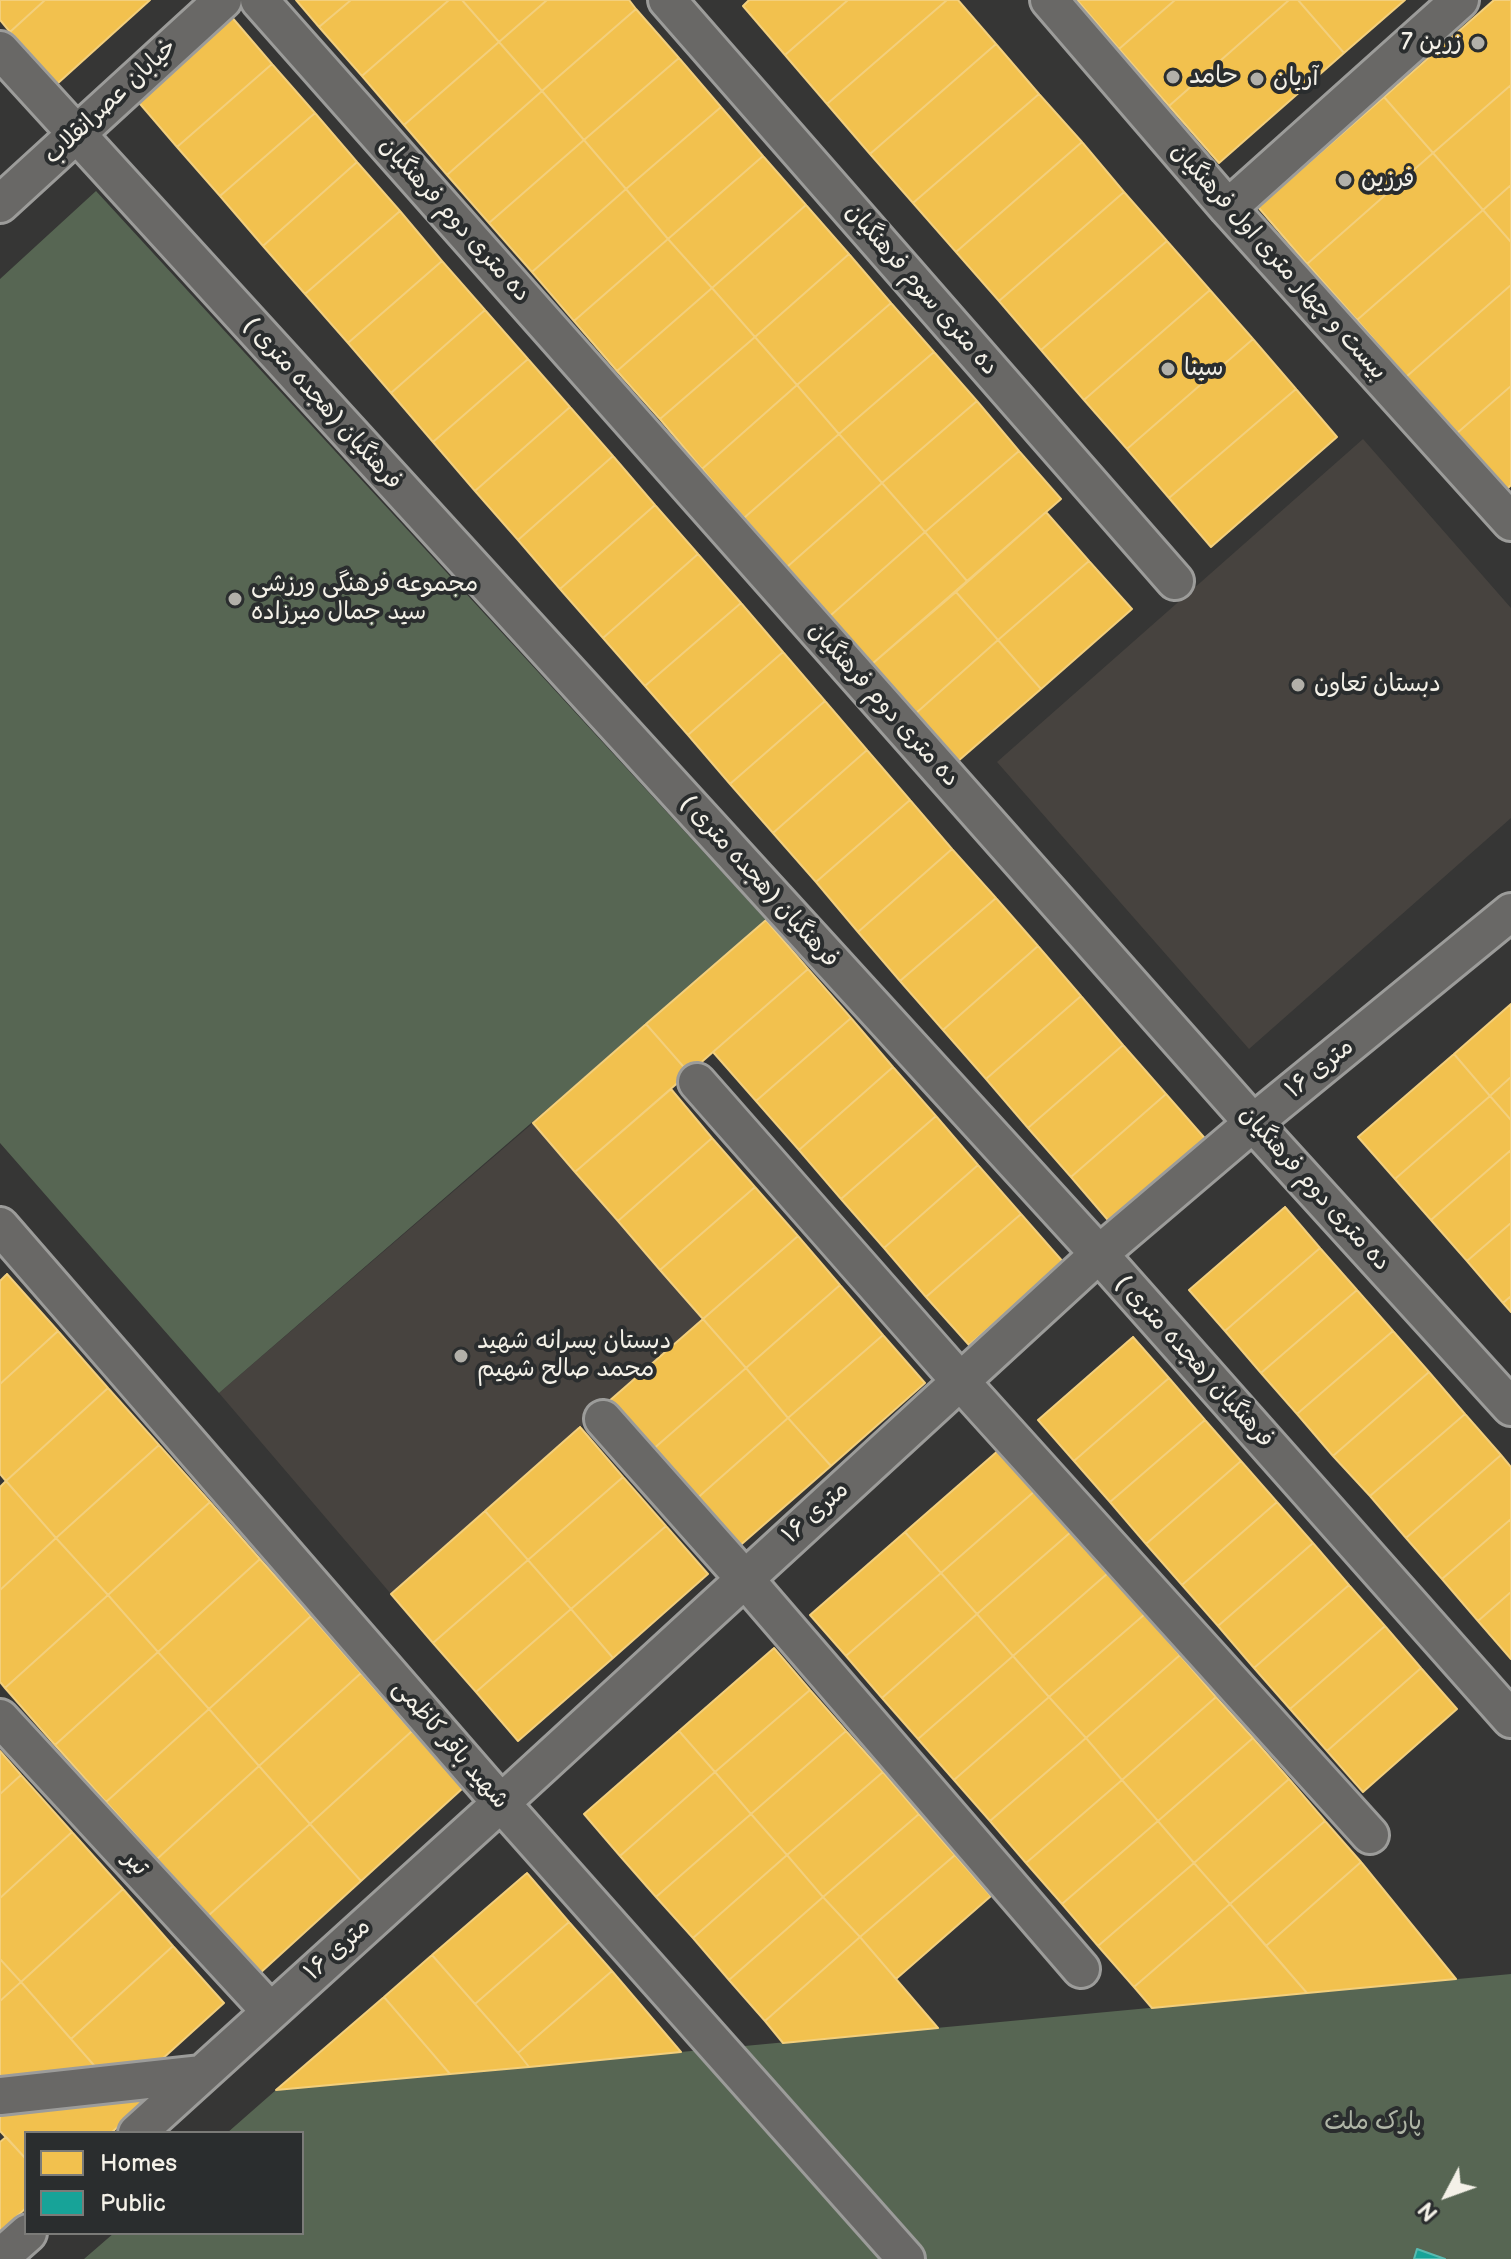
<!DOCTYPE html>
<html>
<head>
<meta charset="utf-8">
<style>
	body { margin:0 }
	#map { position:relative; width:1511px; height:2259px; overflow:hidden; background:#363635; font-family:"Balsamiq Sans",sans-serif }
	canvas { display:block }
	.legend { position:absolute; left:24px; top:2131px; width:280px; height:104px; box-sizing:border-box; background:#2a2d2e; border:2px solid #7b7b78; margin:0; padding:10px 14px; list-style:none; font-size:24px; color:#f4f1e8 }
	.legend li { display:flex; align-items:center; gap:16px; height:40px }
	.legend b { width:40px; border:2px solid #7b7b78 }
	.north { position:absolute; left:1407px; top:2155px; width:80px; height:80px; -webkit-text-stroke:6px #2a2d2e; paint-order:stroke; rotate:229deg; font-size:22px; font-weight:700; line-height:32px; text-align:center; color:#f4f1e8 }
	.north::after { content:''; display:block; margin:auto; width:28px; height:36px; background:#f4f1e8; clip-path:polygon(50% 0,100% 100%,50% 72%,0 100%) }
</style>
</head>
<body>
<div id="map">
<canvas width="1511" height="2259"></canvas>
<ul class="legend">
<li><b style="height:22px;background:#f2c14e"></b>Homes</li>
<li><b style="height:22px;background:#17a398"></b>Public</li>
</ul>
<div class="north">N</div>
</div>
<script>
const g = document.querySelector('canvas').getContext('2d');
g.lineJoin = 'round';
function paint(path, color) {
  g.fillStyle = color;
  g.fill(path, 'evenodd');
}
function shape(rows) {
  const path = new Path2D();
  for (const r of rows) {
    path.moveTo(r[0], r[1]);
    for (let i = 2; i < r.length; i += 2) path.lineTo(r[i], r[i + 1]);
  }
  return path;
}
function stroke(path, color, width, dash) {
  g.strokeStyle = color;
  g.lineWidth = width;
  g.lineCap = dash ? 'butt' : 'round';
  g.setLineDash(dash || []);
  g.stroke(path);
}
function label(font, color, halo, rows, align = 'center') {
  g.font = font + ' "Balsamiq Sans","Playpen Sans Arabic",sans-serif';
  g.lineWidth = 8;
  g.setLineDash([]);
  g.textBaseline = 'middle';
  g.strokeStyle = halo;
  g.fillStyle = color;
  for (const [text, x, y, turn = 0] of rows) {
    g.save();
    g.translate(x, y);
    g.rotate((+turn || 0) * Math.PI / 180);
    g.textAlign = isNaN(turn) ? turn : align;
    if (halo) g.strokeText(text, 0, 0);
    g.fillText(text, 0, 0);
    g.restore();
  }
}
const built = shape([
	[1363,439,1511,608,1511,818,1249,1049,997,762],
	[533,1123,703,1319,391,1594,219,1393]
]);
const green = shape([
	[96,191,766,920,219,1393,0,1143,0,279],
	[1511,1974,1511,2259,84,2259,114,2233,302,2233,302,2133,227,2133,276,2090]
]);
const homes = shape([
	[0,0,45,0,10,32,0,20,0,0],
	[45,0,150,0,57,84,10,32,45,0],
	[296,0,351,0,319,27,296,0],
	[351,0,449,0,362,76,319,27,351,0],
	[449,0,462,0,499,42,404,125,362,76,449,0],
	[462,0,547,0,499,42,462,0],
	[547,0,629,0,636,9,542,91,499,42,547,0],
	[749,0,848,0,785,55,743,6,749,0],
	[848,0,947,0,827,104,785,55,848,0],
	[947,0,958,0,996,44,870,154,827,104,947,0],
	[1077,0,1175,0,1119,49,1077,0],
	[1175,0,1289,0,1169,106,1119,49,1175,0],
	[1289,0,1298,0,1344,53,1219,163,1169,106,1289,0],
	[1298,0,1405,0,1344,53,1298,0],
	[1494,0,1511,0,1511,85,1433,153,1384,97,1494,0],
	[636,9,679,58,584,140,542,91,636,9],
	[230,15,272,64,177,147,135,98,230,15],
	[499,42,542,91,447,175,404,125,499,42],
	[996,44,1039,94,913,203,870,154,996,44],
	[679,58,721,107,626,189,584,140,679,58],
	[272,64,315,113,220,196,177,147,272,64],
	[1511,85,1511,185,1483,210,1433,153,1511,85],
	[542,91,584,140,489,223,447,175,542,91],
	[1039,94,1082,142,956,252,913,203,1039,94],
	[1384,97,1433,153,1307,264,1258,207,1384,97],
	[721,107,763,156,668,239,626,189,721,107],
	[315,113,357,162,263,246,220,196,315,113],
	[584,140,626,189,532,272,489,223,584,140],
	[1082,142,1124,192,999,301,956,252,1082,142],
	[1433,153,1483,210,1357,320,1307,264,1433,153],
	[763,156,806,205,712,288,668,239,763,156],
	[357,162,400,211,305,294,263,246,357,162],
	[1511,185,1511,242,1483,210,1511,185],
	[626,189,668,239,574,321,532,272,626,189],
	[1124,192,1167,241,1041,350,999,301,1124,192],
	[806,205,849,254,755,337,712,288,806,205],
	[1483,210,1511,242,1511,285,1406,377,1357,320,1483,210],
	[400,211,442,261,348,343,305,294,400,211],
	[668,239,712,288,617,371,574,321,668,239],
	[1167,241,1210,290,1084,400,1041,350,1167,241],
	[849,254,891,303,797,385,755,337,849,254],
	[442,261,485,310,391,393,348,343,442,261],
	[1511,285,1511,386,1456,434,1406,377,1511,285],
	[712,288,755,337,660,419,617,371,712,288],
	[1210,290,1253,339,1127,449,1084,400,1210,290],
	[891,303,934,352,839,434,797,385,891,303],
	[485,310,528,359,433,442,391,393,485,310],
	[755,337,797,385,702,469,660,419,755,337],
	[1253,339,1296,389,1169,498,1127,449,1253,339],
	[934,352,977,401,882,483,839,434,934,352],
	[528,359,570,407,475,491,433,442,528,359],
	[797,385,839,434,744,518,702,469,797,385],
	[1511,386,1511,485,1506,490,1456,434,1511,386],
	[1296,389,1337,437,1211,547,1169,498,1296,389],
	[977,401,1019,451,925,532,882,483,977,401],
	[570,407,613,456,518,540,475,491,570,407],
	[839,434,882,483,787,567,744,518,839,434],
	[1019,451,1061,499,967,581,925,532,1019,451],
	[613,456,655,505,560,589,518,540,613,456],
	[882,483,925,532,830,616,787,567,882,483],
	[655,505,698,554,603,638,560,589,655,505],
	[1046,512,1089,561,998,640,956,592,1046,512],
	[925,532,967,581,872,664,830,616,925,532],
	[698,554,741,603,645,686,603,638,698,554],
	[1089,561,1132,609,1041,689,998,640,1089,561],
	[956,592,998,640,915,714,872,664,956,592],
	[741,603,783,652,688,735,645,686,741,603],
	[998,640,1041,689,957,762,915,714,998,640],
	[783,652,825,701,730,784,688,735,783,652],
	[825,701,867,750,773,833,730,784,825,701],
	[867,750,910,800,816,882,773,833,867,750],
	[910,800,952,849,858,932,816,882,910,800],
	[952,849,996,898,900,981,858,932,952,849],
	[996,898,1038,946,943,1030,900,981,996,898],
	[766,920,808,969,689,1073,646,1024,766,920],
	[1038,946,1081,996,986,1079,943,1030,1038,946],
	[808,969,851,1018,756,1101,713,1052,808,969],
	[1081,996,1123,1045,1028,1128,986,1079,1081,996],
	[1511,1004,1511,1077,1490,1096,1454,1054,1511,1004],
	[851,1018,893,1067,799,1150,756,1101,851,1018],
	[646,1024,689,1073,575,1172,533,1123,646,1024],
	[1123,1045,1166,1094,1071,1177,1028,1128,1123,1045],
	[1454,1054,1490,1096,1395,1179,1358,1137,1454,1054],
	[893,1067,936,1116,841,1199,799,1150,893,1067],
	[1511,1077,1511,1120,1490,1096,1511,1077],
	[671,1089,712,1138,618,1221,575,1172,671,1089],
	[1166,1094,1209,1143,1113,1226,1071,1177,1166,1094],
	[1490,1096,1511,1120,1511,1150,1431,1220,1395,1179,1490,1096],
	[936,1116,978,1165,884,1248,841,1199,936,1116],
	[712,1138,755,1187,660,1270,618,1221,712,1138],
	[1511,1150,1511,1223,1467,1261,1431,1220,1511,1150],
	[978,1165,1021,1214,926,1297,884,1248,978,1165],
	[755,1187,798,1236,703,1319,660,1270,755,1187],
	[1285,1207,1320,1248,1225,1331,1189,1290,1285,1207],
	[1021,1214,1064,1263,969,1345,926,1297,1021,1214],
	[1511,1223,1511,1296,1503,1303,1467,1261,1511,1223],
	[798,1236,840,1285,746,1368,703,1319,798,1236],
	[1320,1248,1357,1290,1261,1373,1225,1331,1320,1248],
	[7,1274,58,1331,0,1384,0,1281,7,1274],
	[840,1285,883,1335,788,1418,746,1368,840,1285],
	[1357,1290,1393,1331,1297,1414,1261,1373,1357,1290],
	[1511,1296,1511,1312,1503,1303,1511,1296],
	[703,1319,746,1368,651,1451,608,1402,703,1319],
	[58,1331,108,1388,6,1481,0,1474,0,1384,58,1331],
	[1393,1331,1429,1372,1333,1456,1297,1414,1393,1331],
	[883,1335,925,1383,831,1466,788,1418,883,1335],
	[1133,1337,1169,1378,1074,1461,1038,1420,1133,1337],
	[746,1368,788,1418,694,1501,651,1451,746,1368],
	[1429,1372,1465,1414,1370,1496,1333,1456,1429,1372],
	[1169,1378,1205,1420,1110,1502,1074,1461,1169,1378],
	[108,1388,159,1445,56,1538,6,1481,108,1388],
	[1465,1414,1501,1455,1406,1538,1370,1496,1465,1414],
	[788,1418,831,1466,736,1549,694,1501,788,1418],
	[1205,1420,1241,1461,1146,1544,1110,1502,1205,1420],
	[580,1427,623,1477,528,1560,485,1511,580,1427],
	[159,1445,210,1502,108,1595,56,1538,159,1445],
	[1000,1449,1036,1490,941,1573,905,1532,1000,1449],
	[1501,1455,1511,1467,1511,1519,1442,1579,1406,1538,1501,1455],
	[1241,1461,1277,1502,1182,1585,1146,1544,1241,1461],
	[623,1477,666,1526,571,1609,528,1560,623,1477],
	[6,1481,56,1538,0,1590,0,1487,6,1481],
	[1036,1490,1072,1531,977,1614,941,1573,1036,1490],
	[210,1502,260,1559,158,1652,108,1595,210,1502],
	[1277,1502,1313,1543,1218,1626,1182,1585,1277,1502],
	[485,1511,528,1560,433,1643,391,1594,485,1511],
	[1511,1519,1511,1592,1478,1621,1442,1579,1511,1519],
	[666,1526,708,1574,613,1658,571,1609,666,1526],
	[1072,1531,1108,1573,1013,1656,977,1614,1072,1531],
	[905,1532,941,1573,846,1656,810,1615,905,1532],
	[56,1538,108,1595,5,1688,0,1682,0,1590,56,1538],
	[1313,1543,1349,1585,1254,1668,1218,1626,1313,1543],
	[260,1559,311,1616,209,1709,158,1652,260,1559],
	[528,1560,571,1609,476,1692,433,1643,528,1560],
	[941,1573,977,1614,882,1698,846,1656,941,1573],
	[1108,1573,1145,1614,1049,1697,1013,1656,1108,1573],
	[1349,1585,1385,1626,1290,1709,1254,1668,1349,1585],
	[1511,1592,1511,1659,1478,1621,1511,1592],
	[108,1595,158,1652,55,1745,5,1688,108,1595],
	[571,1609,613,1658,518,1741,476,1692,571,1609],
	[977,1614,1013,1656,918,1739,882,1698,977,1614],
	[1145,1614,1180,1655,1086,1738,1049,1697,1145,1614],
	[311,1616,361,1673,259,1766,209,1709,311,1616],
	[1385,1626,1421,1668,1327,1751,1290,1709,1385,1626],
	[774,1648,810,1690,715,1772,679,1731,774,1648],
	[158,1652,209,1709,106,1802,55,1745,158,1652],
	[1180,1655,1216,1697,1122,1780,1086,1738,1180,1655],
	[1013,1656,1049,1697,954,1780,918,1739,1013,1656],
	[1421,1668,1457,1709,1363,1792,1327,1751,1421,1668],
	[361,1673,412,1731,310,1824,259,1766,361,1673],
	[810,1690,846,1731,751,1814,715,1772,810,1690],
	[1049,1697,1086,1738,990,1821,954,1780,1049,1697],
	[1216,1697,1253,1738,1158,1821,1122,1780,1216,1697],
	[209,1709,259,1766,157,1859,106,1802,209,1709],
	[412,1731,463,1788,361,1881,310,1824,412,1731],
	[679,1731,715,1772,620,1856,584,1814,679,1731],
	[846,1731,883,1772,787,1855,751,1814,846,1731],
	[1086,1738,1122,1780,1026,1863,990,1821,1086,1738],
	[1253,1738,1289,1779,1194,1863,1158,1821,1253,1738],
	[0,1751,21,1775,0,1794,0,1751],
	[259,1766,310,1824,208,1916,157,1859,259,1766],
	[715,1772,751,1814,656,1897,620,1856,715,1772],
	[883,1772,919,1814,823,1897,787,1855,883,1772],
	[21,1775,72,1832,0,1898,0,1794,21,1775],
	[1289,1779,1325,1821,1230,1904,1194,1863,1289,1779],
	[1122,1780,1158,1821,1062,1904,1026,1863,1122,1780],
	[751,1814,787,1855,693,1938,656,1897,751,1814],
	[919,1814,955,1855,860,1937,823,1897,919,1814],
	[1158,1821,1194,1863,1098,1946,1062,1904,1158,1821],
	[1325,1821,1361,1862,1266,1946,1230,1904,1325,1821],
	[310,1824,361,1881,259,1974,208,1916,310,1824],
	[72,1832,123,1889,21,1982,0,1959,0,1898,72,1832],
	[787,1855,823,1897,729,1980,693,1938,787,1855],
	[955,1855,991,1896,896,1979,860,1937,955,1855],
	[1361,1862,1456,1979,1307,1993,1266,1946,1361,1862],
	[1194,1863,1230,1904,1134,1987,1098,1946,1194,1863],
	[527,1873,569,1922,475,2004,432,1955,527,1873],
	[123,1889,173,1946,71,2039,21,1982,123,1889],
	[823,1897,860,1937,765,2021,729,1980,823,1897],
	[1230,1904,1307,1993,1152,2008,1134,1987,1230,1904],
	[569,1922,612,1971,518,2053,475,2004,569,1922],
	[860,1937,938,2028,783,2043,765,2021,860,1937],
	[173,1946,224,2003,160,2061,99,2071,71,2039,173,1946],
	[432,1955,518,2053,529,2067,450,2074,384,1997,432,1955],
	[0,1959,21,1982,0,2001,0,1959],
	[612,1971,681,2052,529,2067,518,2053,612,1971],
	[21,1982,99,2071,0,2086,0,2001,21,1982],
	[384,1997,450,2074,276,2090,384,1997],
	[168,2082,111,2133,26,2133,26,2159,0,2131,0,2106,168,2082],
	[6,2137,26,2159,26,2208,0,2232,0,2142,6,2137]
]);
const public = shape([
	[1417,2249,1445,2259,1414,2259,1417,2249]
]);
const minor = shape([
	[259,0,1253,1123,1511,1407],
	[667,0,1175,581],
	[1049,0,1228,208,1511,522],
	[0,50,1099,1254,1511,1719],
	[0,204,223,0],
	[1228,208,1460,0],
	[697,1082,960,1381,1370,1835],
	[0,1226,501,1803,906,2259],
	[603,1419,744,1578,1081,1969],
	[0,1718,270,2011],
	[0,2096,202,2074],
	[137,2133,501,1803,1099,1254,1253,1123,1511,912],
	[0,2258,28,2233]
]);
const markers = [
	[1478,43,8,"#b2b0a9"],
	[1173,77,8,"#b2b0a9"],
	[1257,79,8,"#b2b0a9"],
	[1345,180,8,"#b2b0a9"],
	[1168,369,8,"#b2b0a9"],
	[235,599,8,"#b2b0a9"],
	[1298,685,8,"#b2b0a9"],
	[461,1356,8,"#b2b0a9"]
];
const poiNames = [
	["زرین 7",1462,43,"right"],
	["حامد",1189,77],
	["آریان",1273,79],
	["فرزین",1361,180],
	["سینا",1184,369],
	["مجموعه فرهنگی ورزشی",251,585],
	["سید جمال میرزاده",251,613],
	["دبستان تعاون",1314,685],
	["دبستان پسرانه شهید",477,1342],
	["محمد صالح شهیم",477,1370]
];
const streetNames = [
	["خیابان عصرانقلاب",111,102,-43],
	["ده متری دوم فرهنگیان",454,220,48],
	["بیست و چهار متری اول فرهنگیان",1278,262,48],
	["ده متری سوم فرهنگیان",921,290,49],
	["فرهنگیان (هجده متری )",322,404,48],
	["ده متری دوم فرهنگیان",883,705,48],
	["فرهنگیان (هجده متری )",759,882,48],
	["۱۶ متری",1320,1069,-39],
	["ده متری دوم فرهنگیان",1314,1189,48],
	["فرهنگیان (هجده متری )",1194,1362,48],
	["۱۶ متری",816,1513,-42],
	["شهید باقر کاظمی",450,1745,49],
	["تیر",135,1864,47],
	["۱۶ متری",338,1950,-42]
];
const parkNames = [
	["پارک ملت",1373,2123]
];
paint(built, '#47433f');
paint(green, '#576653');
paint(homes, '#f2c14e');
stroke(homes, '#f3cf7c', 2);
paint(public, '#17a398');
stroke(public, '#59bab0', 2);
stroke(minor, '#9c9c9a', 42);
stroke(minor, '#696866', 36);
for (const [x, y, r, color] of markers) {
  const dot = new Path2D();
  dot.arc(x, y, r, 0, 2 * Math.PI);
  g.fillStyle = color;
  g.fill(dot);
  stroke(dot, '#2a2d2e', 3);
}
label('24px', '#f4f1e8', '#2a2d2e', poiNames, 'left');
label('24px', '#f4f1e8', '#2a2d2e', streetNames);
label('24px', '#b0b6a7', '#2a2d2e', parkNames);
</script>
</body>
</html>
